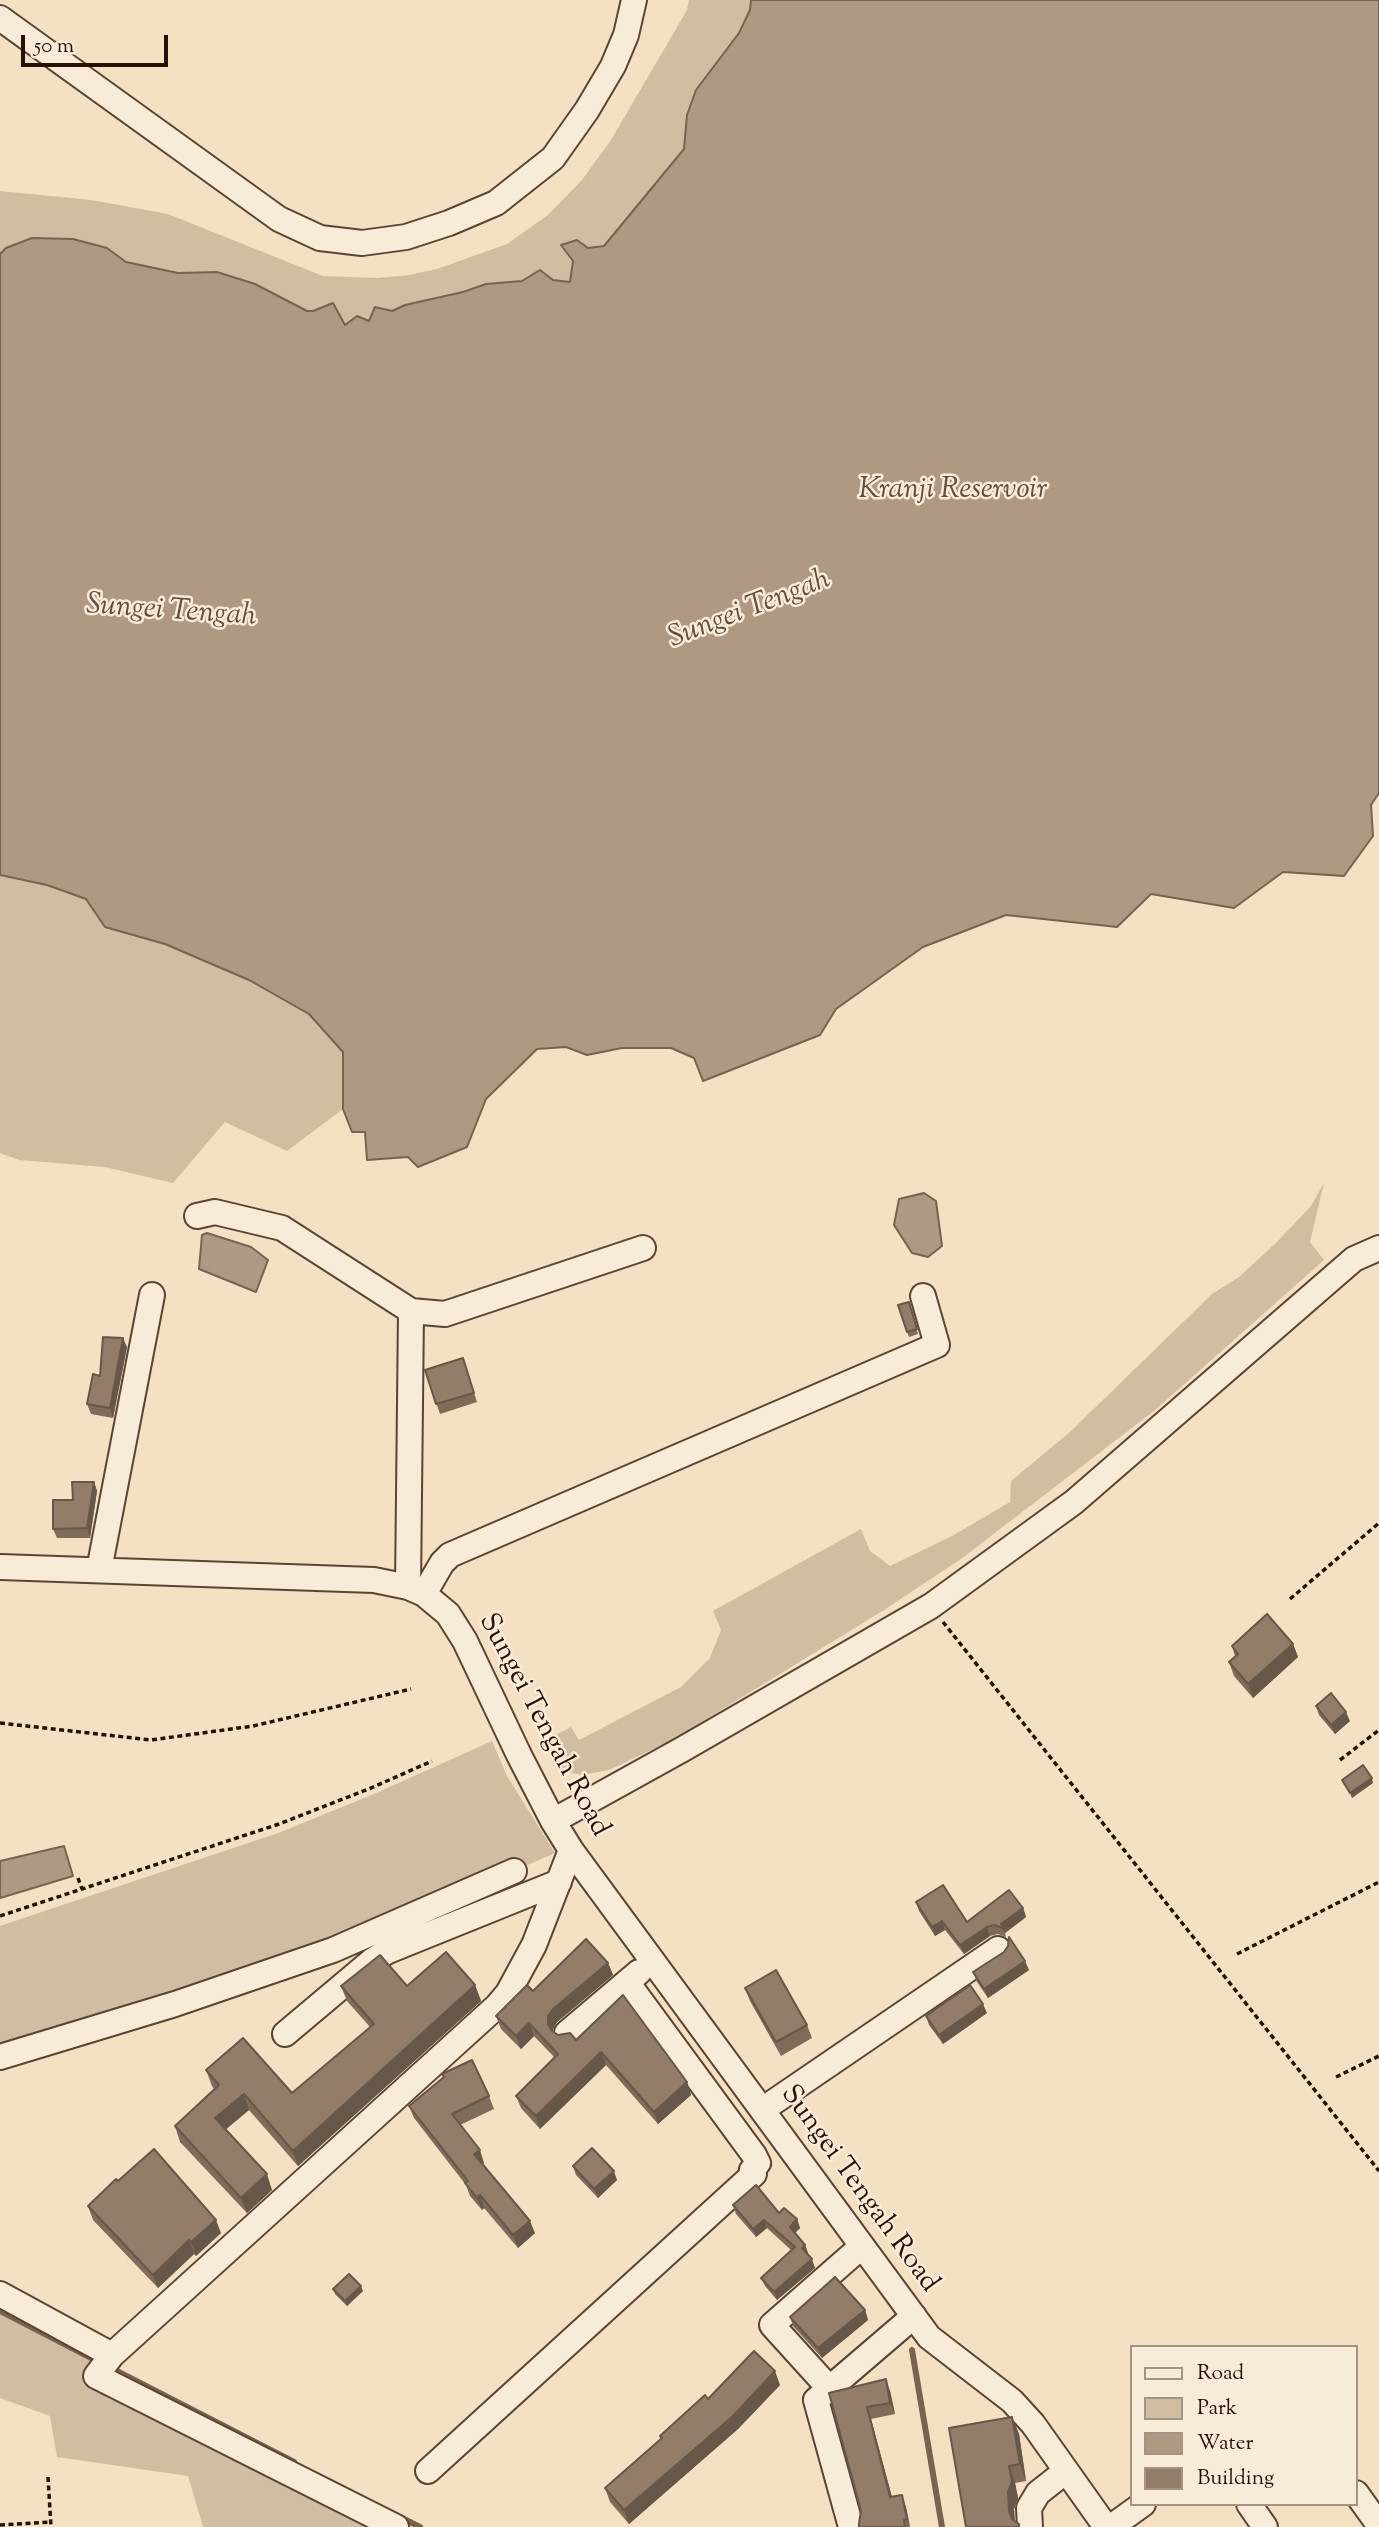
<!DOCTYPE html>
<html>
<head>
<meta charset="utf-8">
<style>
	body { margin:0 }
	#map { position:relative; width:1379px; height:2527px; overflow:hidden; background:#f4e0c2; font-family:"Sorts Mill Goudy",serif }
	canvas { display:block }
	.legend { position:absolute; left:1130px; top:2345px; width:228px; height:161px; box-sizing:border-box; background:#f8ebd7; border:2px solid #a59383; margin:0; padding:9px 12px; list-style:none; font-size:21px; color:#291006 }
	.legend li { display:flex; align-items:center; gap:14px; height:35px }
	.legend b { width:35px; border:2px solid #a59383 }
	.scale { position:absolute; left:21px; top:35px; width:147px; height:32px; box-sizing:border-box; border:4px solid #291006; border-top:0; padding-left:9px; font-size:21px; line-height:24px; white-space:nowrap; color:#291006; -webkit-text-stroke:5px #f8ebd7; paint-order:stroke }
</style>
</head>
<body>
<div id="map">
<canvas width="1379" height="2527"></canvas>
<ul class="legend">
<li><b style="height:9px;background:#f8ebd7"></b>Road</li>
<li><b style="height:19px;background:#d1bda2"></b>Park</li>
<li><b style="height:19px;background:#af9982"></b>Water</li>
<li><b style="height:19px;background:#937c68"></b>Building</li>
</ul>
<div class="scale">50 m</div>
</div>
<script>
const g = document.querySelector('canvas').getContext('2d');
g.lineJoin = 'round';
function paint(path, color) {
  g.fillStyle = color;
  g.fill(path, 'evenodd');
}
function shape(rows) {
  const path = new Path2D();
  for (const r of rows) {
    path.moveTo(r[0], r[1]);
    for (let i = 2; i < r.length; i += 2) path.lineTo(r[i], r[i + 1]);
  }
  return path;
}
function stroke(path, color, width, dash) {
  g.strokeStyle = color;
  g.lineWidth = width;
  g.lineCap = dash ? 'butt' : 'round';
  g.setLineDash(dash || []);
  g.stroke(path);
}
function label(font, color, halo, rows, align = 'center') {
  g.font = font + ' "Sorts Mill Goudy",serif';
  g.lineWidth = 5;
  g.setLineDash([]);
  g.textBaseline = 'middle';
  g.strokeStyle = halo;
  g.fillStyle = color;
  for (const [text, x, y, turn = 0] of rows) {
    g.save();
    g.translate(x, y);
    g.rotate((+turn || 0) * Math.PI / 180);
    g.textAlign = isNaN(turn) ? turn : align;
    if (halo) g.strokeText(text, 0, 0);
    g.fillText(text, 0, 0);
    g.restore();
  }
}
const green = shape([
	[689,0,751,0,750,10,739,33,687,115,684,149,604,246,588,248,573,261,570,282,553,280,540,270,522,281,486,284,463,292,405,305,369,321,345,326,313,312,307,311,255,284,217,272,178,273,126,262,107,248,73,239,32,238,0,254,0,191,91,200,168,214,323,276,378,278,409,275,437,269,507,244,548,215,582,180,611,140,687,10],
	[0,875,47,885,86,899,105,927,165,944,249,980,309,1014,343,1052,343,1109,287,1151,225,1122,173,1183,105,1167,19,1160,0,1153],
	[1324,1183,1310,1242,1324,1260,1154,1411,1060,1483,961,1559,884,1610,674,1739,609,1770,582,1775,557,1770,543,1742,571,1727,579,1740,681,1687,710,1658,721,1630,713,1611,861,1529,870,1551,890,1566,952,1536,1010,1502,1011,1481,1070,1432,1212,1294,1239,1277,1277,1242,1311,1206],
	[492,1741,507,1776,555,1853,333,1950,0,2057,0,1926,281,1832,374,1794],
	[0,2294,112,2355,97,2376,396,2527,203,2527,188,2476,57,2457,50,2416,0,2398]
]);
const water = shape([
	[751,0,1379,0,1379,793,1371,805,1373,836,1344,876,1283,872,1234,908,1151,894,1117,927,1006,915,923,947,836,1009,820,1035,703,1081,694,1058,671,1048,622,1048,587,1055,566,1047,537,1049,486,1099,467,1147,418,1167,408,1157,367,1160,365,1132,352,1132,343,1109,343,1052,309,1014,249,980,165,944,105,927,86,899,47,885,0,875,0,254,6,248,32,238,73,239,107,248,126,262,178,273,217,272,255,284,307,311,313,311,333,303,345,325,357,316,369,321,375,307,392,311,405,305,463,292,486,284,522,281,540,270,553,280,570,282,573,261,561,245,577,240,588,248,604,246,684,149,687,115,696,90,739,33,750,10,751,0],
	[924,1193,936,1201,942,1246,928,1257,912,1253,894,1225,899,1199,924,1193],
	[207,1233,251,1247,268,1260,256,1292,199,1269,202,1235,207,1233],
	[64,1846,73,1876,0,1898,0,1861,64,1846]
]);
const stream = shape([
	[0,2311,101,2363],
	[912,2350,942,2527],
	[111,2368,294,2462],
	[400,2517,420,2527]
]);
const path = shape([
	[1290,1599,1379,1523],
	[943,1622,1379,2171],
	[0,1723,151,1740,253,1726,411,1689],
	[1340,1760,1379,1730],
	[78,1878,82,1889],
	[0,1916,279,1824,371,1788,432,1761],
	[1237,1954,1379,1882],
	[1336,2077,1379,2056],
	[48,2477,51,2527],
	[0,2525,50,2522]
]);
const minor = shape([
	[0,18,279,219,320,238,362,243,406,237,449,223,496,203,553,158,587,110,613,66,626,35,634,0],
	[197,1216,215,1212,282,1228,411,1311,445,1314,643,1248],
	[0,1567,374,1580,408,1587,424,1594,448,1614,465,1641,519,1755,553,1821,571,1850,929,2337,1012,2401,1033,2424,1106,2527],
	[99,1570,152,1295],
	[408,1587,411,1311],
	[424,1594,442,1563,450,1555,937,1345,923,1296],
	[553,1821,683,1749,931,1606,1074,1502,1354,1259,1379,1248],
	[567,2033,639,1972],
	[285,2034,373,1960,388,1951,559,1882],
	[0,2057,175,2004,333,1950,514,1871],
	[762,2110,998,1949],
	[0,2294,112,2355,96,2376,396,2527],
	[112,2355,497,2006,508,1993,534,1945,571,1850],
	[830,2389,772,2325,861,2247],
	[428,2471,754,2174,752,2170,758,2163,754,2155,627,1982],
	[1356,2493,1379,2525],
	[1249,2504,1265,2527],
	[851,2527,816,2400,914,2316],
	[1030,2527,1029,2508,1038,2493,1066,2471],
	[1111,2527,1143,2504]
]);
const wall = shape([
	[909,1302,918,1334,909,1337,898,1305],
	[127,1347,113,1418,91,1414,87,1404,100,1376],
	[463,1358,477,1402,440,1414,425,1370],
	[94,1482,97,1491,90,1538,57,1538,53,1529,73,1500],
	[1293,1644,1298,1657,1253,1698,1234,1676,1229,1662,1235,1656,1232,1646],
	[1316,1706,1350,1721,1335,1734,1319,1715],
	[916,1902,967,1922,1023,1908,1026,1917,1005,1933,1006,1937,998,1934,990,1936,964,1954,945,1930,935,1936,919,1911],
	[608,1963,613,1975,557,2022,553,2029,553,2031,558,2035,576,2040,687,2082,691,2095,658,2124,606,2065,540,2129,521,2108,516,2096,555,2058,534,2036,521,2049,501,2029,496,2016,533,1991],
	[1029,1970,988,1998,977,1982,973,1972],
	[475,1985,481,2001,298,2166,249,2110,225,2130,272,2190,247,2213,180,2142,175,2126,214,2089,212,2086,206,2070,292,2093,370,2027,347,2001,341,1986],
	[745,1988,807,2025,812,2038,781,2056,750,2001],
	[987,2013,943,2044,929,2025,926,2016],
	[489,2096,494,2109,460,2125,484,2163,482,2164,535,2233,518,2248,484,2208,482,2210,470,2196,466,2185,414,2118,409,2106],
	[573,2166,617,2180,598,2198,576,2175],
	[118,2181,221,2233,196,2256,194,2254,158,2288,93,2220,88,2206],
	[733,2205,779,2213,797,2219,800,2228,795,2233,805,2245,808,2253,807,2254,815,2268,777,2300,765,2286,761,2278,791,2250,767,2228,756,2237,736,2214],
	[333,2289,363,2291,347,2306,335,2294],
	[865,2310,868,2320,822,2358,793,2326,790,2317],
	[780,2385,738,2429,629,2524,610,2502,605,2488,661,2439,660,2436,708,2399],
	[890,2391,895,2414,871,2419,892,2497,906,2507,910,2527,859,2527,861,2511,829,2393],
	[1012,2417,1019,2434,1026,2481,1015,2483,1018,2498,1014,2509,1015,2521,966,2527]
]);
const shadedWall = shape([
	[123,1338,127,1347,113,1418,110,1408],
	[94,1482,97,1491,90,1538,87,1528],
	[1293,1644,1298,1657,1253,1698,1248,1684],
	[1346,1712,1350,1721,1335,1734,1331,1725],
	[1372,1778,1373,1783,1352,1798,1350,1793],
	[1023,1908,1026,1917,1005,1933,1001,1924],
	[942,1921,945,1930,935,1936,932,1927],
	[987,1927,990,1936,964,1954,960,1945],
	[1025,1961,1029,1970,988,1998,984,1989],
	[608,1963,613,1975,557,2022,553,2029,553,2036,548,2024,548,2016,553,2009],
	[475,1985,481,2001,298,2166,293,2151],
	[983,2004,987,2013,943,2044,939,2035],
	[529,2023,534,2036,521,2049,516,2036],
	[601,2052,606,2065,540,2129,536,2116],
	[687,2082,691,2095,658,2124,654,2112],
	[244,2094,249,2110,220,2134,215,2118],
	[480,2150,484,2163,479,2167,474,2154],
	[614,2171,617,2180,598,2198,594,2189],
	[267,2174,272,2190,247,2213,241,2198],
	[480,2195,484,2208,482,2210,477,2198],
	[797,2219,800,2228,793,2235,790,2227],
	[216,2220,221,2233,196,2256,191,2242],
	[764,2220,767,2228,756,2237,753,2229],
	[530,2221,535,2233,518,2248,513,2235],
	[189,2240,194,2254,158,2288,153,2275],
	[805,2245,808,2253,805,2256,802,2248],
	[812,2259,815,2268,777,2300,774,2292],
	[361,2286,363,2291,347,2306,345,2301],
	[865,2310,868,2320,822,2358,818,2348],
	[775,2371,780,2385,738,2429,629,2524,624,2510],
	[886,2379,890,2391,895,2414,890,2403],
	[867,2407,871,2419,895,2509,890,2497],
	[1012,2417,1019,2434,1026,2481,1020,2464],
	[1009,2466,1015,2483,1018,2498,1014,2509,1015,2527,1009,2511,1008,2492],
	[902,2495,906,2507,910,2527,907,2519]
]);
const building = shape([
	[909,1302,917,1329,907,1332,898,1305,909,1302],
	[103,1337,123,1338,110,1408,87,1404,93,1374,100,1376,103,1337],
	[463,1358,474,1393,436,1404,425,1370,463,1358],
	[72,1482,94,1482,87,1528,53,1529,53,1500,73,1500,72,1482],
	[1267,1614,1293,1644,1248,1684,1229,1662,1238,1654,1232,1646,1267,1614],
	[1331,1693,1346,1712,1331,1725,1316,1706,1331,1693],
	[1363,1765,1372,1778,1350,1793,1342,1780,1363,1765],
	[943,1885,967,1922,1009,1890,1023,1908,1001,1924,1003,1928,994,1925,987,1927,960,1945,942,1921,932,1927,916,1902,943,1885],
	[1009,1937,1025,1961,984,1989,973,1972,1004,1952,1008,1946,1009,1937],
	[586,1939,608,1963,553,2009,548,2016,548,2024,552,2031,558,2035,570,2033,576,2040,623,1995,687,2082,654,2112,601,2052,536,2116,516,2096,558,2054,529,2023,516,2036,496,2016,527,1985,533,1991,586,1939],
	[446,1952,475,1985,293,2151,244,2094,215,2118,267,2174,241,2198,175,2126,219,2085,206,2070,243,2038,292,2093,374,2024,341,1986,380,1955,407,1986,446,1952],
	[776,1970,807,2025,776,2042,745,1988,776,1970],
	[970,1985,983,2004,939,2035,926,2016,970,1985],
	[472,2060,489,2096,452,2114,480,2150,474,2154,530,2221,513,2235,480,2195,477,2198,465,2183,468,2181,409,2106,444,2077,442,2074,472,2060],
	[592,2148,614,2171,594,2189,573,2166,592,2148],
	[154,2149,216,2220,191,2242,189,2240,153,2275,88,2206,116,2179,118,2181,154,2149],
	[756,2185,779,2213,784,2208,797,2219,790,2227,805,2245,802,2248,812,2259,774,2292,761,2278,795,2247,764,2220,753,2229,733,2205,756,2185],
	[349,2274,361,2286,345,2301,333,2289,349,2274],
	[835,2277,865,2310,818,2348,790,2317,835,2277],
	[754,2351,775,2371,733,2416,624,2510,605,2488,662,2438,660,2436,705,2395,708,2399,754,2351],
	[886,2379,890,2403,867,2407,890,2497,902,2495,907,2519,904,2520,905,2527,859,2527,859,2523,861,2511,829,2393,886,2379],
	[1012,2417,1020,2464,1009,2466,1012,2481,1008,2492,1009,2511,1012,2519,1019,2524,1019,2527,966,2527,949,2428,1012,2417]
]);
const streetNames = [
	["Sungei Tengah Road",542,1726,62],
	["Sungei Tengah Road",858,2190,54]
];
const waterNames = [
	["Kranji Reservoir",953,492],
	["Sungei Tengah",750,611,-21],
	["Sungei Tengah",171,613,4]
];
paint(green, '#d1bda2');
paint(water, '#af9982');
stroke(water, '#796250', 2);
stroke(stream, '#796250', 6);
stroke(minor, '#5c4435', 28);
stroke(path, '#291006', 3.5, [5, 3.5]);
stroke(minor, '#f8ebd7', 24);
paint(wall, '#7e6b59');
paint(shadedWall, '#675749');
paint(building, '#937c68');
stroke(building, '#675749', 2);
label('28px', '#291006', '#f8ebd7', streetNames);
label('italic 30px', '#654e3e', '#f8ebd7', waterNames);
</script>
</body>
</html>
